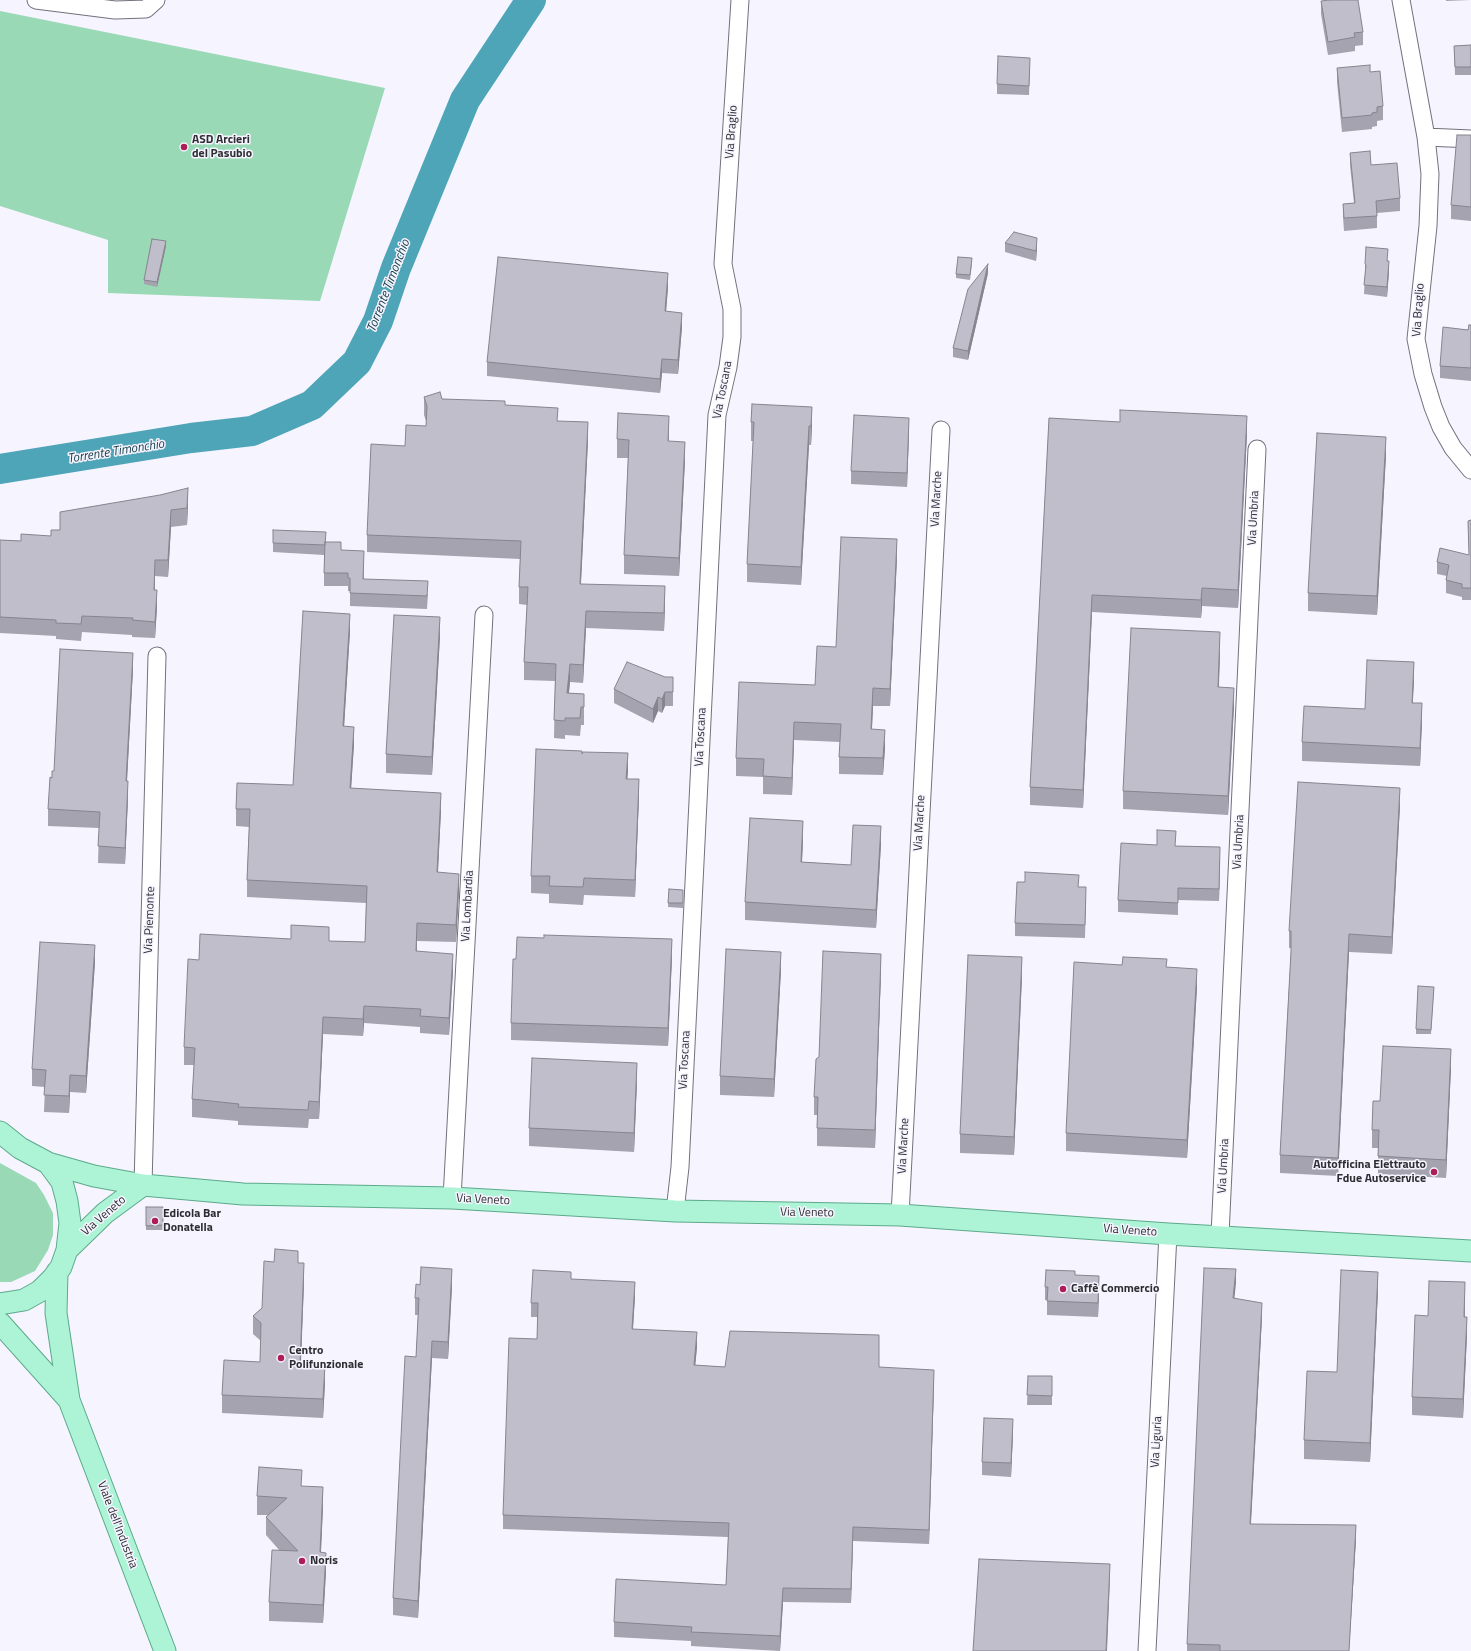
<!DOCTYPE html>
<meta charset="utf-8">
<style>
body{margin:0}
canvas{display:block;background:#f5f4ff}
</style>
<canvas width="1471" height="1651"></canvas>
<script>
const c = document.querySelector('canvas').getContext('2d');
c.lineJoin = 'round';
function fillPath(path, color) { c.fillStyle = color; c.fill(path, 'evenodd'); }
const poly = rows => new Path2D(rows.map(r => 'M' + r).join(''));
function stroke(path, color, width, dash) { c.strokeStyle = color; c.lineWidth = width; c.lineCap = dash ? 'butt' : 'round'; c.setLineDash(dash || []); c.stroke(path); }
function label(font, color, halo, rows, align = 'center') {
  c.font = font + ' "Titillium Web",sans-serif'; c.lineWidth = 3; c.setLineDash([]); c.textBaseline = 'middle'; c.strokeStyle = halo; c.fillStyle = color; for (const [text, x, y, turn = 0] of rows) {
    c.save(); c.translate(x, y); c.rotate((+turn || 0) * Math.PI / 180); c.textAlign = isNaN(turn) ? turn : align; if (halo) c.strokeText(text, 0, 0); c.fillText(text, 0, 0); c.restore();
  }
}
fillPath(poly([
 [0,11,385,88,320,301,108,293,108,240,0,206],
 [0,1163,36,1183,44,1195,53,1213,53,1235,48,1250,35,1271,11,1282,0,1282]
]), '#9ad9b6');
stroke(poly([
 [0,469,191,438,252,431,312,405,357,362,378,321,396,268,465,100,531,0]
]), '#4ea5b8', 30);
const minor = poly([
 [36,0,115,10,146,9,156,0],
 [1401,0,1426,137,1430,174,1428,226,1416,339,1423,374,1433,407,1441,427,1453,448,1471,470],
 [1426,137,1471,139],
 [143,1185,157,656],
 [452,1198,484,615],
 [675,1211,680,1167,717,415,728,367,732,337,732,309,723,264,740,0],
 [900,1215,941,430],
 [1220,1235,1257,449],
 [1147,1651,1168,1234]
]);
const major = poly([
 [0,1132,20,1148,48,1163,62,1182,67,1201,70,1223,67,1250,61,1267,53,1278,40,1291,24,1300,0,1304],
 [48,1163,94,1176,143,1185,243,1194,452,1198,675,1211,900,1215,1168,1234,1471,1251],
 [67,1250,105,1213,143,1185],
 [57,1272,56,1313,69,1400,165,1651],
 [0,1323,69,1400]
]);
stroke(minor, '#72717c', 19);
stroke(major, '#5caa8a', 23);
stroke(minor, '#fff', 17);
stroke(major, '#acf4d5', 21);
fillPath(poly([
 [1446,0,1470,0,1446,1],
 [1321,1,1363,32,1363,45,1355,46,1355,51,1328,55,1321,14],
 [1471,45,1471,75,1455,75,1454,46],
 [1030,67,1029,95,997,94,997,84],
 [1337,68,1370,72,1383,106,1383,120,1377,121,1377,126,1372,127,1372,129,1342,132,1337,82],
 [1471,135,1471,221,1451,219,1451,205],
 [1350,153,1371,165,1400,198,1400,211,1377,213,1377,228,1344,231,1343,217,1343,204,1354,203,1350,165],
 [1005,243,1037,247,1036,261,1005,252],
 [166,246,157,287,144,284,144,280],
 [1388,261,1389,271,1387,297,1364,294,1365,274,1365,264],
 [972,263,970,280,956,278,956,274],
 [988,273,968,360,953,357,953,348],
 [668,287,666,311,682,327,678,374,662,373,660,393,487,376,487,362],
 [1471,325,1471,381,1440,378,1440,366,1468,330],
 [424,397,505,405,558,421,588,440,581,584,665,604,664,631,586,628,583,683,570,682,569,693,584,694,584,725,581,725,580,736,565,735,565,739,554,738,555,681,524,680,524,662,527,605,519,604,519,587,520,559,367,552,367,535,405,446,426,426,426,421,424,415],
 [1049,418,1247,434,1238,608,1202,606,1201,618,1092,612,1083,808,1030,805,1030,787],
 [751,422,812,425,811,445,809,445,801,585,747,582,747,564,753,441,751,441],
 [909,432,907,487,851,484,851,471],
 [669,434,668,441,685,460,679,576,624,574,624,555,628,458,617,458,617,439],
 [1386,455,1377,615,1308,611,1308,593],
 [188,504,187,525,171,527,168,577,155,576,155,590,157,607,155,638,132,637,132,635,82,632,81,641,56,639,56,636,0,633,0,540,21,541,51,536],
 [1471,520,1471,600,1462,600,1462,597,1446,593,1446,580,1447,576,1437,574,1437,562,1469,555,1468,521],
 [325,542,341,550,364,564,364,579,428,594,427,609,350,606,350,591,348,591,348,586,324,586,324,555,273,552,273,543],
 [897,557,890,706,873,706,872,729,885,748,883,775,839,774,839,757,840,742,794,740,792,795,763,794,763,777,736,776,736,758,815,685,836,647],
 [350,631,344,726,354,744,351,788,441,810,438,872,459,891,456,942,417,941,417,951,453,971,449,1035,420,1033,420,1027,364,1023,363,1036,323,1034,319,1119,309,1119,308,1128,238,1125,238,1121,192,1117,192,1099,194,1065,184,1065,184,1047,199,960,329,941,365,942,366,903,247,897,247,880,249,827,236,826,236,809,293,785],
 [440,636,432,775,386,773,386,754],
 [1220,651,1219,687,1234,706,1228,815,1123,809,1123,791],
 [133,669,127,781,128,798,125,864,98,863,99,828,48,826,48,809,52,778,54,771],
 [1414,680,1412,703,1422,721,1420,766,1302,761,1302,742,1365,709],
 [614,689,673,691,673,706,665,706,662,713,658,711,653,723,614,703],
 [582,754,628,771,627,779,639,796,635,897,584,895,583,905,549,903,549,894,531,893,531,876],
 [1400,805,1392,954,1349,952,1338,1176,1280,1173,1280,1155,1291,948,1289,948,1289,931],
 [803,840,802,862,851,865,881,844,876,928,745,920,745,902],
 [1176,846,1220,859,1219,901,1178,900,1178,915,1118,912,1118,900],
 [1079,887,1086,899,1085,938,1015,936,1015,923],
 [669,889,683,890,683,908,668,907],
 [672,957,668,1046,511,1040,511,1023],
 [95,962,86,1093,70,1092,69,1113,44,1112,45,1087,32,1086,32,1069],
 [1167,967,1197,987,1187,1158,1066,1151,1066,1133],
 [781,970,774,1097,720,1095,720,1076],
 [881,971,875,1148,817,1146,817,1115,814,1115,814,1097,819,1057],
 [1022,976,1014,1155,960,1153,960,1134],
 [1434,987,1431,1034,1416,1034,1416,1029],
 [1451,1067,1446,1178,1378,1174,1378,1148,1372,1148,1372,1130,1380,1101],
 [637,1081,634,1152,529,1146,529,1128],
 [146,1207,163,1207,163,1230,146,1230],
 [298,1263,304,1282,301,1364,325,1383,323,1418,222,1413,222,1395,260,1362,261,1341,253,1334,253,1316,262,1308],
 [1075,1275,1099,1290,1098,1317,1047,1315,1047,1300,1045,1300,1045,1287],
 [571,1279,635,1296,633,1329,697,1347,695,1365,725,1367,879,1367,934,1384,929,1544,853,1541,851,1603,783,1602,780,1651,691,1646,691,1641,614,1637,614,1622,726,1585,728,1537,503,1529,503,1515,537,1339,538,1317,531,1317,531,1303],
 [1236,1283,1234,1298,1262,1317,1251,1524,1356,1539,1349,1651,1187,1651,1187,1644],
 [452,1286,448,1359,432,1358,418,1618,393,1615,393,1598,416,1357,418,1315,415,1315,415,1298],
 [1378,1290,1370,1462,1304,1459,1304,1440],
 [1465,1301,1465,1317,1467,1335,1463,1418,1412,1415,1412,1397,1428,1316],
 [1028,1376,1052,1376,1052,1405,1027,1405],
 [1013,1433,1011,1477,982,1475,982,1462],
 [302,1486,323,1506,321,1552,326,1571,323,1623,269,1621,269,1602,280,1551,266,1535,266,1517,268,1515,257,1515,257,1496]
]), '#a5a3af');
fillPath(poly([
 [1037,238,1037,247,1036,261,1036,251],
 [166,241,166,246,157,287,157,282],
 [1389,261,1389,271,1387,297,1387,287],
 [988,264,988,273,968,360,968,351],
 [668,273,668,287,665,325,665,311],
 [682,313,682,327,678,374,678,360],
 [662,359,662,373,660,393,660,379],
 [812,407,812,425,811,445,811,426],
 [669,416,669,434,668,460,668,441],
 [1247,416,1247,434,1238,608,1238,590],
 [909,418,909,432,907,487,907,473],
 [588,422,588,440,580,601,580,584],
 [809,426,809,445,801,585,801,567],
 [1386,437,1386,455,1377,615,1377,596],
 [685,442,685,460,679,576,679,558],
 [188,488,188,504,187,525,187,508],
 [171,510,171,527,168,577,168,560],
 [897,539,897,557,890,706,890,689],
 [155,560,155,576,154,606,154,590],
 [665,586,665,604,664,631,664,613],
 [1202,588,1202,606,1201,618,1201,600],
 [157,590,157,607,155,638,155,622],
 [1092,595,1092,612,1083,808,1083,790],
 [586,611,586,628,583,683,583,665],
 [350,614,350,631,343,744,343,726],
 [440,617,440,636,432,775,432,757],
 [1220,632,1220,651,1218,705,1218,687],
 [133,653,133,669,126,798,126,781],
 [1414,662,1414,680,1412,721,1412,703],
 [570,664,570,682,567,710,567,693],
 [873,688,873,706,871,747,871,729],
 [1234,688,1234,706,1228,815,1228,796],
 [665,692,665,706,662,713,662,699],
 [658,697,658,711,653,723,653,709],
 [1422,703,1422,721,1420,766,1420,748],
 [794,722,794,740,792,795,792,778],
 [354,727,354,744,350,806,350,788],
 [885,730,885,748,883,775,883,758],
 [628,753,628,771,626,796,626,779],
 [639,779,639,796,635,897,635,880],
 [128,781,128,798,125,864,125,848],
 [1400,788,1400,805,1392,954,1392,937],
 [441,793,441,810,437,890,437,872],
 [803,821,803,840,801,881,801,862],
 [881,826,881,844,876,928,876,910],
 [1220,847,1220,859,1219,901,1219,889],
 [459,874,459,891,456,942,456,925],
 [417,923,417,941,416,969,416,951],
 [1349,934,1349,952,1338,1176,1338,1158],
 [672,939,672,957,668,1046,668,1028],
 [95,945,95,962,86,1093,86,1076],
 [781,952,781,970,774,1097,774,1079],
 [453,954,453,971,449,1035,449,1018],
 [881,954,881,971,875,1148,875,1130],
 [1022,957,1022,976,1014,1155,1014,1137],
 [1197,969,1197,987,1187,1158,1187,1140],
 [364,1006,364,1023,363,1036,363,1019],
 [323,1017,323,1034,319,1119,319,1102],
 [1451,1049,1451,1067,1446,1178,1446,1160],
 [637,1063,637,1081,634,1152,634,1133],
 [70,1075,70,1092,69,1113,69,1096],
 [304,1263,304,1282,300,1382,300,1364],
 [452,1269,452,1286,448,1359,448,1342],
 [1236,1269,1236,1283,1233,1312,1233,1298],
 [1378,1272,1378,1290,1370,1462,1370,1443],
 [1099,1276,1099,1290,1098,1317,1098,1303],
 [635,1282,635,1296,632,1343,632,1329],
 [1465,1282,1465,1301,1464,1335,1464,1317],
 [1262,1303,1262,1317,1250,1538,1250,1524],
 [1467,1317,1467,1335,1463,1418,1463,1399],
 [697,1332,697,1347,694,1379,694,1365],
 [432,1341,432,1358,418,1618,418,1601],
 [325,1365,325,1383,323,1418,323,1399],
 [934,1370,934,1384,929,1544,929,1530],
 [1013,1419,1013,1433,1011,1477,1011,1463],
 [323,1487,323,1506,320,1571,320,1552],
 [1356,1525,1356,1539,1349,1651],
 [853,1527,853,1541,851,1603,851,1589],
 [326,1553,326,1571,323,1623,323,1605],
 [1110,1564,1110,1578,1107,1651,1106,1651],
 [783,1588,783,1602,780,1651,780,1636]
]), '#86858e');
const building = poly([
 [1329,0,1358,0,1363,32,1354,33,1355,37,1328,42,1321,1,1329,0],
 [1471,45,1471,67,1455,67,1454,46,1471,45],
 [998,56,1030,58,1029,86,997,84,998,56],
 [1370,65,1370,72,1380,71,1383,106,1377,107,1377,112,1372,113,1372,115,1342,118,1337,68,1370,65],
 [1457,135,1471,135,1471,207,1451,205,1457,135],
 [1370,151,1371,165,1397,163,1400,198,1376,201,1377,216,1344,218,1343,204,1355,203,1350,153,1370,151],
 [1014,232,1037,238,1036,251,1005,243,1014,232],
 [152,239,166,241,157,282,144,280,152,239],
 [1366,247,1388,249,1387,261,1389,261,1387,287,1364,285,1366,265,1365,264,1366,247],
 [498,257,668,273,665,311,682,313,678,360,662,359,660,379,487,362,498,257],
 [958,257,972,258,970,275,956,274,958,257],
 [988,264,968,351,953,348,968,289,988,264],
 [1469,325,1471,325,1471,368,1440,366,1443,327,1468,330,1469,325],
 [440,392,442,399,505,401,505,405,558,408,557,421,588,422,580,584,665,586,664,613,586,611,583,665,570,664,567,693,584,694,584,707,581,707,580,718,565,718,565,721,554,720,556,664,524,662,528,587,519,587,521,541,367,535,371,444,405,446,406,425,426,426,427,406,424,397,440,392],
 [752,404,812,407,811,426,809,426,801,567,747,564,754,422,751,422,752,404],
 [1120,410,1247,416,1238,590,1202,588,1201,600,1092,595,1083,790,1030,787,1049,418,1120,422,1120,410],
 [618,413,669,416,668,441,685,442,679,558,624,555,629,440,617,439,618,413],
 [854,415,909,418,907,473,851,471,854,415],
 [1317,433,1386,437,1377,596,1308,593,1317,433],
 [188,488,187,508,171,510,168,560,155,560,154,590,157,590,155,622,132,620,133,618,82,616,81,624,56,623,56,620,0,617,0,540,21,541,21,534,51,536,51,530,60,530,60,512,160,495,188,488],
 [1471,520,1471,588,1462,588,1462,584,1446,580,1449,565,1437,562,1440,548,1469,555,1468,521,1471,520],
 [273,530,326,532,325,545,273,543,273,530],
 [841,537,897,539,890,689,873,688,871,729,885,730,883,758,839,757,841,724,794,722,792,778,763,776,764,759,736,758,739,682,815,685,817,646,836,647,841,537],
 [325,542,341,542,341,550,364,551,363,579,428,581,427,596,350,593,350,578,348,578,348,573,324,573,325,542],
 [303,611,350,614,343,726,354,727,350,788,441,793,437,872,459,874,456,925,417,923,416,951,453,954,449,1018,420,1016,421,1009,364,1006,363,1019,323,1017,319,1102,309,1101,308,1110,238,1107,239,1104,192,1099,195,1048,184,1047,188,959,199,960,200,934,291,939,291,925,329,927,329,941,365,942,367,886,247,880,250,809,236,809,237,783,293,785,303,611],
 [394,615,440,617,432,757,386,754,394,615],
 [1131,628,1220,632,1218,687,1234,688,1228,796,1123,791,1131,628],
 [60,649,133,653,126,781,128,781,125,848,98,846,100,812,48,809,50,777,52,778,52,771,54,771,60,649],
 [1367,660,1414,662,1412,703,1422,703,1420,748,1302,742,1304,706,1365,709,1367,660],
 [627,662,665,677,673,677,673,692,665,692,662,699,658,697,653,709,614,689,627,662],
 [536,749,582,751,582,754,583,752,628,753,626,779,639,779,635,880,584,878,583,887,549,886,550,876,531,876,536,749],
 [1298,782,1400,788,1392,937,1349,934,1338,1158,1280,1155,1291,952,1291,931,1289,931,1298,782],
 [750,818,803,821,801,862,851,865,853,825,881,826,876,910,745,902,750,818],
 [1157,830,1176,831,1175,846,1220,847,1219,889,1178,888,1178,903,1118,900,1121,843,1157,845,1157,830],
 [1025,872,1079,875,1078,887,1086,887,1085,925,1015,923,1017,882,1025,882,1025,872],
 [669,889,683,890,683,903,668,903,669,889],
 [544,935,672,939,668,1028,511,1023,513,959,516,959,517,937,544,938,544,935],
 [40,942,95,945,86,1076,70,1075,69,1096,44,1095,46,1070,32,1069,40,942],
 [726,949,781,952,774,1079,720,1076,726,949],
 [823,951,881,954,875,1130,817,1128,818,1097,814,1097,816,1059,819,1057,823,951],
 [968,955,1022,957,1014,1137,960,1134,968,955],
 [1123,957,1167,959,1166,967,1197,969,1187,1140,1066,1133,1074,962,1122,965,1123,957],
 [1418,986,1434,987,1431,1030,1416,1029,1418,986],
 [1383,1046,1451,1049,1446,1160,1378,1156,1379,1130,1372,1130,1373,1101,1380,1101,1383,1046],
 [532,1058,637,1063,634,1133,529,1128,532,1058],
 [146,1207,163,1207,163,1225,146,1226,146,1207],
 [275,1249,298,1251,298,1263,304,1263,300,1364,325,1365,323,1399,222,1395,224,1360,260,1362,261,1323,253,1316,262,1308,264,1261,274,1262,275,1249],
 [421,1267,452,1269,448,1342,432,1341,418,1601,393,1598,405,1356,416,1357,419,1298,415,1298,416,1284,420,1285,421,1267],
 [1204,1268,1236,1269,1233,1298,1262,1303,1250,1524,1356,1525,1349,1651,1220,1651,1220,1645,1187,1644,1204,1268],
 [533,1270,571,1272,571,1279,635,1282,632,1329,697,1332,694,1365,725,1367,730,1331,879,1335,879,1367,934,1370,929,1530,853,1527,851,1589,783,1588,780,1636,691,1632,692,1627,614,1622,616,1579,726,1585,729,1523,503,1515,509,1338,537,1339,538,1303,531,1303,533,1270],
 [1046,1270,1075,1271,1075,1275,1099,1276,1098,1303,1047,1301,1048,1287,1045,1287,1046,1270],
 [1341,1270,1378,1272,1370,1443,1304,1440,1307,1371,1337,1372,1341,1270],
 [1429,1281,1465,1282,1464,1317,1467,1317,1463,1399,1412,1397,1415,1315,1428,1316,1429,1281],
 [1028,1376,1052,1376,1052,1396,1027,1395,1028,1376],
 [984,1418,1013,1419,1011,1463,982,1462,984,1418],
 [259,1467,302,1470,301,1486,323,1487,320,1552,326,1553,323,1605,269,1602,272,1550,298,1551,266,1517,287,1498,257,1496,259,1467],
 [979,1559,1110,1564,1106,1651,973,1651,979,1559]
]);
fillPath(building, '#c0becb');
stroke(building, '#86858e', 1);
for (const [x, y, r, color] of [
 [184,147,4,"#ad1d56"],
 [1434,1172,4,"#ad1d56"],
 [155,1221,4,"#ad1d56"],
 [1063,1289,4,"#ad1d56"],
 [281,1358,4,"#ad1d56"],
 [302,1561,4,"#ad1d56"]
]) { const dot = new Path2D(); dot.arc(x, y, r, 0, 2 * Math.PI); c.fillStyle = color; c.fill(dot); stroke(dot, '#f5f4ff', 1.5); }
label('12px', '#2d2d32', '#f5f4ff', [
 ["Via Braglio",732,132,-86],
 ["Via Braglio",1419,310,-86],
 ["Via Toscana",723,390,-79],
 ["Via Marche",937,499,-87],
 ["Via Umbria",1254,518,-87],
 ["Via Toscana",701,737,-87],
 ["Via Marche",920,823,-87],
 ["Via Umbria",1239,842,-87],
 ["Via Lombardia",468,906,-87],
 ["Via Piemonte",150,920,-88],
 ["Via Toscana",685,1060,-87],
 ["Via Marche",904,1146,-87],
 ["Via Umbria",1224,1166,-87],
 ["Via Veneto",483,1200,3],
 ["Via Veneto",807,1213,1],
 ["Via Veneto",104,1216,-41],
 ["Via Veneto",1130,1231,4],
 ["Via Liguria",1157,1442,-87],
 ["Viale dell'Industria",117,1525,69]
]);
label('bold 12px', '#2d2d32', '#f5f4ff', [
 ["ASD Arcieri",192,140],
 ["del Pasubio",192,154],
 ["Autofficina Elettrauto",1426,1165,"right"],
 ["Fdue Autoservice",1426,1179,"right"],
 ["Edicola Bar",163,1214],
 ["Donatella",163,1228],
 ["Caffè Commercio",1071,1289],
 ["Centro",289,1351],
 ["Polifunzionale",289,1365],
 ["Noris",310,1561]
], 'left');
label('italic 13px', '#153e47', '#f5f4ff', [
 ["Torrente Timonchio",389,286,-69],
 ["Torrente Timonchio",116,452,-9]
]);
</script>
